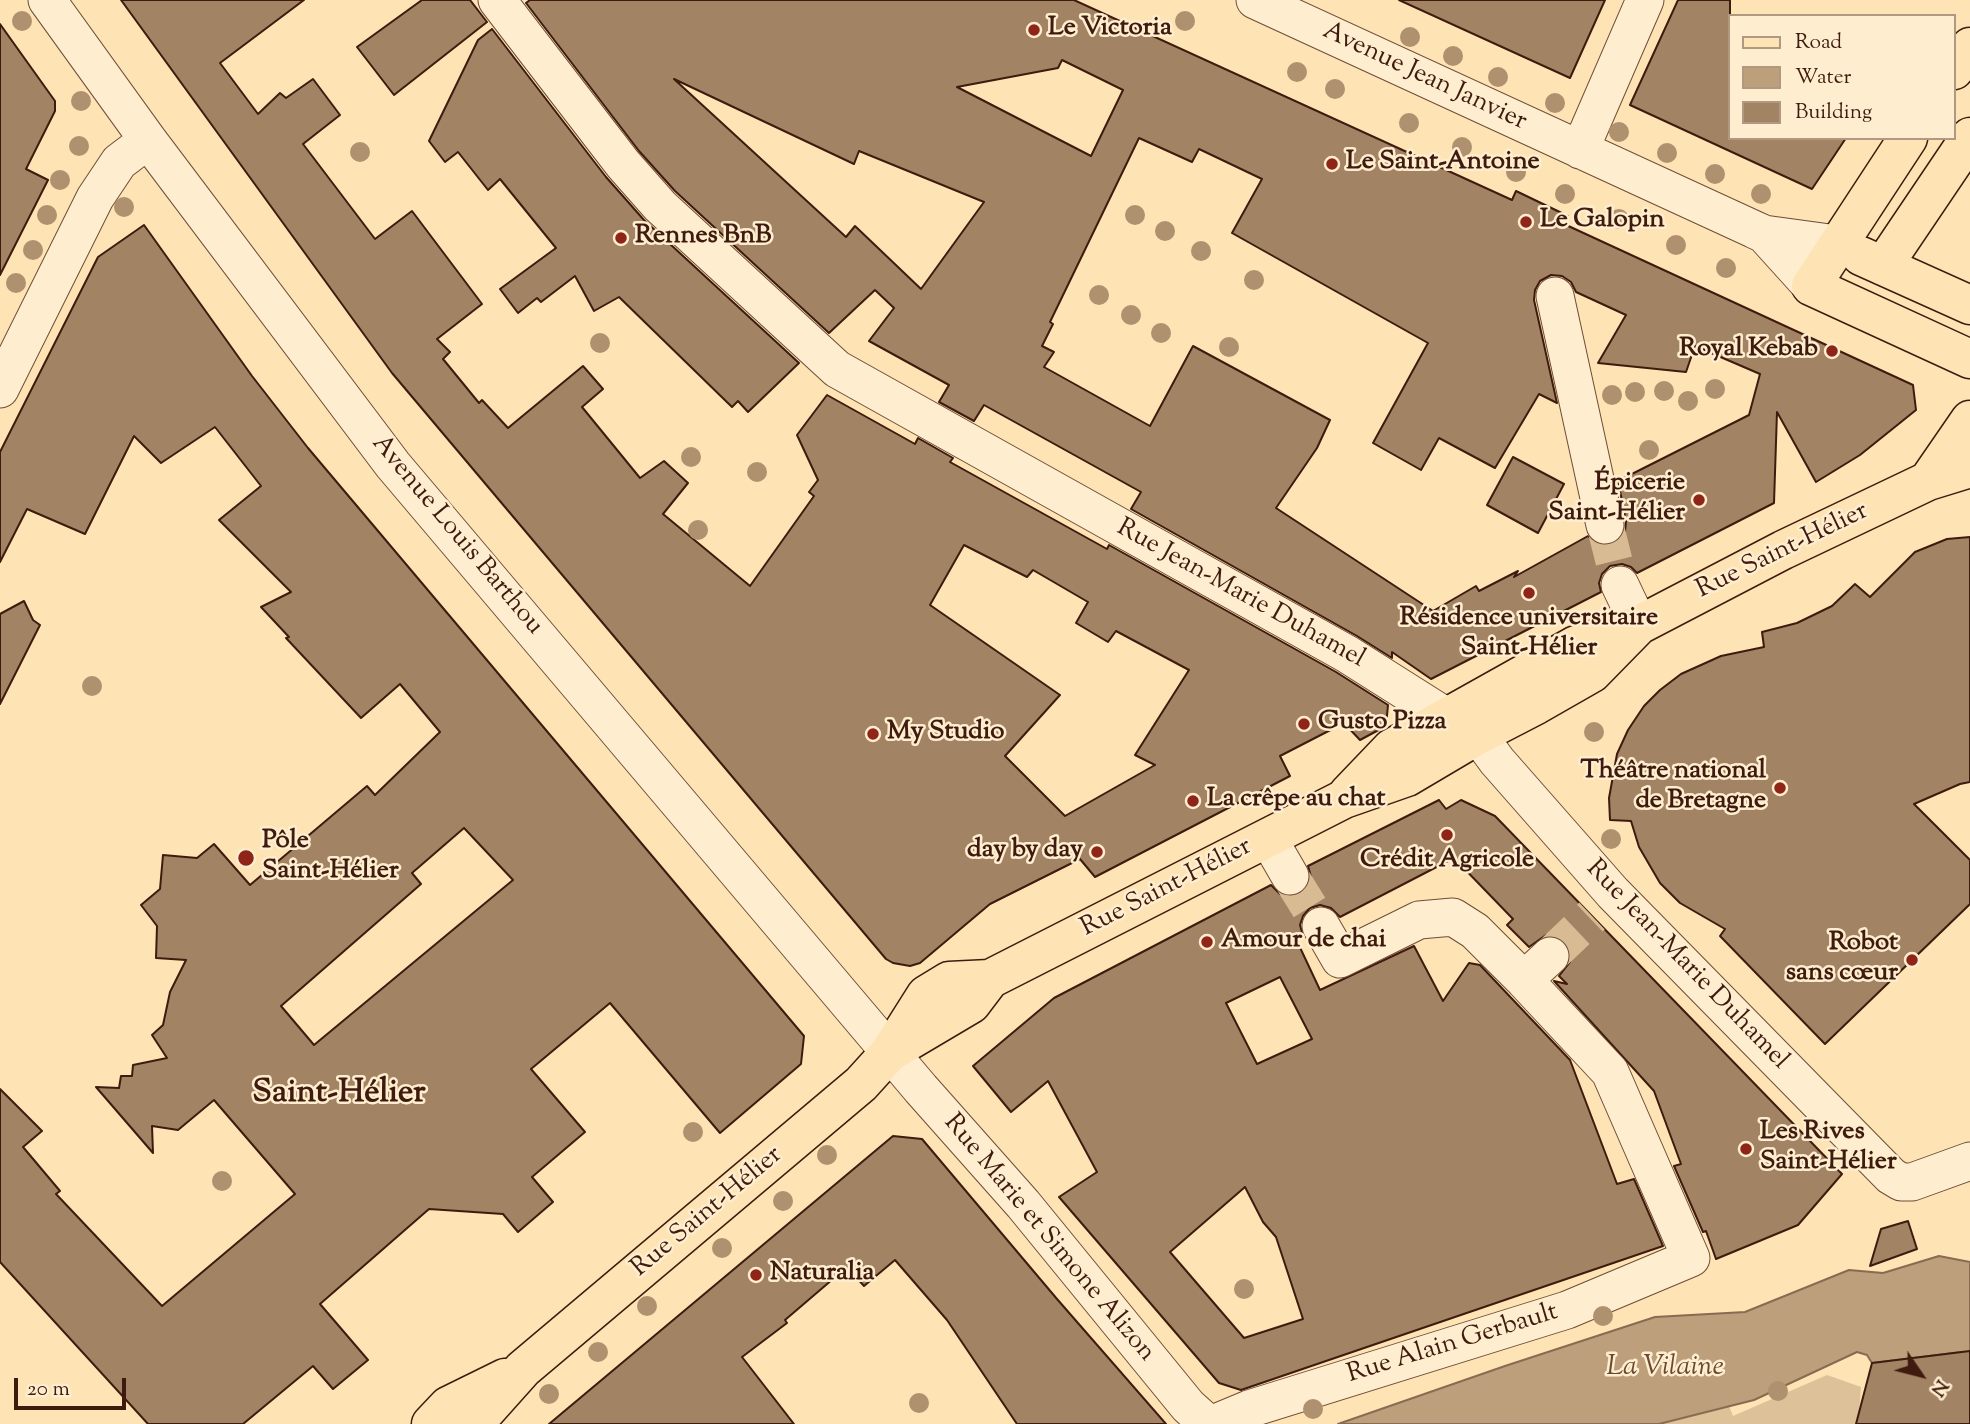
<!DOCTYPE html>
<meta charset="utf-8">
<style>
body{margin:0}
#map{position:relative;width:1970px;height:1424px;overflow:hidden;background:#fee3b4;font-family:"Sorts Mill Goudy",serif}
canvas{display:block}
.legend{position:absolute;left:1728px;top:14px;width:228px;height:126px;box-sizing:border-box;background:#feedce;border:2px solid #b19981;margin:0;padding:9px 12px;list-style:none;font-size:21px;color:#3e1b0e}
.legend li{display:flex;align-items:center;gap:14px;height:35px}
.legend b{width:35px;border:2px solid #b19981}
.north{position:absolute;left:1886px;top:1340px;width:70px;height:70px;-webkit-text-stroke:5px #feedce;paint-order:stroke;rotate:125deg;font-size:19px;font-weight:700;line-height:28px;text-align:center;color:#3e1b0e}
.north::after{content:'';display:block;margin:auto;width:24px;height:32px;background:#3e1b0e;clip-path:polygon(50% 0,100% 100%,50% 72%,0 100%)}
.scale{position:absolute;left:14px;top:1378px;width:112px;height:32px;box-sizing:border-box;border:4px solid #3e1b0e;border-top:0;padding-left:9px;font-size:21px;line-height:24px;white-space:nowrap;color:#3e1b0e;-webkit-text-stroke:5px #feedce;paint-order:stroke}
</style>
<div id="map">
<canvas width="1970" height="1424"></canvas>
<ul class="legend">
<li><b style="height:9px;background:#fee3b4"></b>Road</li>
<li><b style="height:19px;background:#bd9f7c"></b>Water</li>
<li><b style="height:19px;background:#a28364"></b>Building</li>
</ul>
<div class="north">N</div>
<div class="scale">20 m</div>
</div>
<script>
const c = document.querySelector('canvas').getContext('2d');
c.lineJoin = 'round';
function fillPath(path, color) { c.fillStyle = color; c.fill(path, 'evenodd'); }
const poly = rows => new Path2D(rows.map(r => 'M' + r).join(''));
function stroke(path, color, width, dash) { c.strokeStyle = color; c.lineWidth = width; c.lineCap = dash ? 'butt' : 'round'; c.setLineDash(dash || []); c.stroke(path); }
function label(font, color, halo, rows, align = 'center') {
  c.font = font + ' "Sorts Mill Goudy",serif'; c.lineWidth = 5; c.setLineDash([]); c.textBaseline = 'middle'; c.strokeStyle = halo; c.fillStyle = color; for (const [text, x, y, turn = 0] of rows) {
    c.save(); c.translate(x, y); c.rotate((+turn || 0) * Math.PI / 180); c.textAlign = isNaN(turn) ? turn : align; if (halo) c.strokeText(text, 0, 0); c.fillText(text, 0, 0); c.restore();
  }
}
fillPath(poly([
 [1827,1375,1861,1387,1859,1413,1865,1424,1659,1424,1729,1406,1733,1416]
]), '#ddc198');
const water = poly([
 [1939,1256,1970,1262,1970,1357,1962,1352,1872,1363,1867,1355,1857,1352,1754,1400,1659,1424,1338,1424,1505,1366,1655,1317,1745,1312,1849,1270,1883,1273,1939,1256]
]);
fillPath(water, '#bd9f7c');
stroke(water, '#8a6a50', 2);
const building = poly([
 [121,0,304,0,220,63,258,114,280,93,286,98,313,79,340,115,303,144,375,239,412,211,482,304,437,339,450,352,443,359,479,403,482,400,508,428,583,366,603,389,582,407,640,478,664,461,688,483,663,514,750,586,814,496,809,492,818,480,797,435,827,395,915,444,918,438,953,458,950,462,1107,549,1109,545,1336,672,1388,705,1386,726,1360,740,1344,723,1280,756,1290,776,1095,877,1080,859,990,904,920,963,910,966,893,963,886,959,392,373,121,0],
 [964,545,1027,577,1033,570,1088,602,1076,623,1108,642,1116,631,1189,670,1135,755,1155,765,1065,816,1005,756,1060,695,930,605,964,545],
 [422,0,470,0,487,22,394,95,357,47,422,0],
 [530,0,1074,0,1512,200,1516,191,1568,216,1564,224,1913,385,1916,410,1860,455,1816,482,1777,412,1774,503,1637,573,1631,567,1622,564,1610,566,1602,574,1599,583,1601,592,1431,679,1392,652,1392,658,1357,636,1131,509,1141,492,984,405,974,421,939,402,949,385,869,341,894,308,875,290,829,333,675,191,639,151,526,3,530,0],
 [1062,60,1123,90,1091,156,957,87,1058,68,1062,60],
 [674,79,854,164,859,151,984,202,921,289,855,226,846,237,674,79],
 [1139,138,1192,162,1199,149,1262,179,1232,233,1428,343,1373,443,1421,470,1439,438,1495,468,1539,394,1557,403,1534,300,1535,290,1540,281,1551,275,1562,276,1571,282,1576,292,1626,315,1598,363,1686,372,1695,346,1760,374,1749,415,1618,481,1626,521,1625,532,1619,541,1609,546,1599,545,1588,536,1514,577,1518,571,1479,591,1476,586,1433,611,1276,508,1317,448,1330,420,1193,346,1150,426,1044,367,1054,352,1042,346,1053,324,1050,322,1139,138],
 [1399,0,1605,0,1570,78,1399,0],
 [1678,0,1730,0,1730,138,1846,138,1812,189,1630,105,1678,0],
 [0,24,55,101,55,111,26,169,48,180,0,275,0,24],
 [492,29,606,177,644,220,799,363,748,412,738,401,732,407,619,297,594,311,575,276,541,302,537,298,518,313,500,289,556,248,500,179,488,190,458,152,445,162,429,141,478,40,492,29],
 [144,225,252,376,308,448,804,1036,801,1064,720,1133,610,1003,531,1069,585,1132,532,1177,553,1202,518,1232,503,1214,429,1209,320,1304,368,1360,333,1389,313,1366,243,1424,148,1424,0,1262,0,1089,42,1131,23,1147,60,1191,56,1194,162,1306,295,1194,214,1100,178,1130,152,1126,153,1153,96,1087,119,1088,121,1076,132,1076,133,1065,167,1058,152,1035,163,1025,170,992,186,960,156,958,157,926,141,905,160,889,163,855,197,858,214,844,250,885,367,786,375,795,440,732,400,684,361,718,286,638,289,637,261,607,291,592,219,520,261,486,215,427,161,463,134,436,85,534,27,509,0,562,0,452,98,257,144,225],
 [464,828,513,880,314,1045,281,1006,421,884,412,873,464,828],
 [1513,457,1564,484,1538,533,1487,505,1513,457],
 [1970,537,1970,782,1960,784,1914,804,1970,860,1970,904,1825,1044,1720,936,1725,929,1680,903,1660,883,1639,847,1631,821,1610,820,1609,798,1617,754,1628,730,1644,706,1660,690,1681,674,1721,656,1764,647,1762,632,1797,623,1832,606,1855,584,1870,597,1915,552,1947,539,1970,537],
 [24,601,33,620,40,625,0,704,0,614,24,601],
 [1439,800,1446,809,1461,800,1495,816,1842,1174,1798,1225,1716,1259,1706,1231,1703,1232,1674,1166,1681,1164,1654,1091,1554,981,1567,984,1559,976,1570,962,1571,952,1566,942,1557,936,1546,935,1529,947,1507,925,1513,919,1454,858,1340,917,1331,908,1320,905,1310,908,1303,916,1300,925,1303,936,1296,939,1320,990,1414,946,1443,1001,1469,963,1480,965,1570,1060,1617,1184,1634,1179,1663,1246,1241,1390,1219,1383,1059,1197,1097,1172,1048,1081,1011,1112,973,1066,1054,998,1271,885,1280,894,1291,897,1300,894,1308,886,1311,877,1308,866,1439,800],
 [1280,977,1312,1039,1257,1064,1226,1003,1280,977],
 [1245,1187,1263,1222,1276,1237,1303,1319,1244,1338,1170,1252,1245,1187],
 [893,1136,922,1139,1057,1299,1166,1424,1017,1424,947,1320,895,1260,864,1286,847,1267,785,1320,787,1323,742,1357,794,1424,549,1424,893,1136],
 [1908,1221,1917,1249,1870,1266,1881,1229,1908,1221],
 [1970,1351,1970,1424,1856,1424,1872,1363,1970,1351]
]);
fillPath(building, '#a28364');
stroke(building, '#3e1b0e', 2);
stroke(poly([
 [1605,525,1620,585],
 [1290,876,1321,926],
 [1550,956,1592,916]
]), '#d8bb93', 37, [37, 18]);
const minor = poly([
 [47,0,148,140,393,465,921,1089,1023,1204,1188,1406,1208,1424],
 [497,0,623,164,660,206,837,369,1347,654,1445,716,1478,735,1497,761,1613,893,1891,1176,1901,1182,1912,1182,1970,1161],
 [1255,0,1764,234,1837,244],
 [1580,150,1645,0],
 [1755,230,1764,234,1811,286],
 [1555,296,1605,525],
 [0,389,95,198,119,162,148,140],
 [1620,585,1639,625],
 [1268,838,1290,876],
 [1524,980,1550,956],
 [1213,1424,1249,1409,1567,1310,1691,1258,1610,1072,1524,980,1475,931,1453,917,1419,920,1340,959,1321,926]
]);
const major = poly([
 [1954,70,1970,47],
 [1908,138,1811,286,1970,359],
 [1861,256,1970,305],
 [1883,266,1970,137],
 [1928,481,1970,420],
 [1348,794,1392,748,1576,645,1639,625,1783,550,1928,481,1970,468],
 [895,1049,971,1004,990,979],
 [431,1424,448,1406,505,1378],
 [474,1424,523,1369,861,1084,890,1052,926,995,949,981,990,979,1344,799,1407,777,1478,735,1536,705,1592,673,1639,625]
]);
stroke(minor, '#6e4d38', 39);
stroke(major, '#3e1b0e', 41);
stroke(minor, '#feedce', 37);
stroke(major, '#fee3b4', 38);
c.fillStyle = '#af906f';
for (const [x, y] of [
 [22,21],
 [1185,21],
 [1410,37],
 [1453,56],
 [1297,72],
 [1498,77],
 [1335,89],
 [81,101],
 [1555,103],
 [1409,123],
 [1619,132],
 [79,146],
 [1462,147],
 [360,152],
 [1667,153],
 [1516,172],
 [1715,174],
 [60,180],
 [1565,194],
 [1761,194],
 [124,207],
 [47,215],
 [1135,215],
 [1619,219],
 [1165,231],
 [1676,245],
 [33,250],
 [1201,251],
 [1726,268],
 [1254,280],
 [16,283],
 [1099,295],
 [1131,315],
 [1161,333],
 [600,343],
 [1229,347],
 [1715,389],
 [1664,391],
 [1635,392],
 [1612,395],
 [1688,401],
 [1649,450],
 [691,457],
 [757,472],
 [698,530],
 [92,686],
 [1594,732],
 [1611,839],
 [693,1132],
 [827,1155],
 [222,1181],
 [783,1201],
 [722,1248],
 [1244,1289],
 [647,1306],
 [1603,1316],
 [598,1352],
 [1778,1391],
 [549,1394],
 [919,1403],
 [1313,1409]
]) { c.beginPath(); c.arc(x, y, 10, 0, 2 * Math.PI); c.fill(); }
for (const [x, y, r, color] of [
 [1034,30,7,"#8f2418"],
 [1332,164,7,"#8f2418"],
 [1526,222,7,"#8f2418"],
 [621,238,7,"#8f2418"],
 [1832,351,7,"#8f2418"],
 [1699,500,7,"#8f2418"],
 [1529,593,7,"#8f2418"],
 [1304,724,7,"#8f2418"],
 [873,734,7,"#8f2418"],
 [1780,788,7,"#8f2418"],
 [1193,801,7,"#8f2418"],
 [1447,835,7,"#8f2418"],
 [1097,852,7,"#8f2418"],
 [246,858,9,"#8f2418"],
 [1207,942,7,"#8f2418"],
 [1912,960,7,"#8f2418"],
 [1746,1149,7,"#8f2418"],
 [756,1275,7,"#8f2418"]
]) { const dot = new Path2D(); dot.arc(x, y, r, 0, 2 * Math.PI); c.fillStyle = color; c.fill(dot); stroke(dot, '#feedce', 2.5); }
label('bold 26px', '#3e1b0e', '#feedce', [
 ["Le Victoria",1048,30],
 ["Le Saint-Antoine",1346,164],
 ["Le Galopin",1540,222],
 ["Rennes BnB",635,238],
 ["Royal Kebab",1818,351,"right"],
 ["Épicerie",1685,485,"right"],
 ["Saint-Hélier",1685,515,"right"],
 ["Résidence universitaire",1529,620,"center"],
 ["Saint-Hélier",1529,650,"center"],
 ["Gusto Pizza",1318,724],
 ["My Studio",887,734],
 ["Théâtre national",1766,773,"right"],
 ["de Bretagne",1766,803,"right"],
 ["La crêpe au chat",1207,801],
 ["Pôle",262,843],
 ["Saint-Hélier",262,873],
 ["day by day",1083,852,"right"],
 ["Crédit Agricole",1447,862,"center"],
 ["Amour de chai",1221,942],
 ["Robot",1898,945,"right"],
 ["sans cœur",1898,975,"right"],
 ["Les Rives",1760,1134],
 ["Saint-Hélier",1760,1164],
 ["Naturalia",770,1275]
], 'left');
label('26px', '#3e1b0e', '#feedce', [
 ["Avenue Jean Janvier",1424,78,25],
 ["Avenue Louis Barthou",456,536,50],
 ["Rue Saint-Hélier",1783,552,-26],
 ["Rue Jean-Marie Duhamel",1240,595,29],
 ["Rue Saint-Hélier",1167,889,-27],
 ["Rue Jean-Marie Duhamel",1686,966,46],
 ["Rue Saint-Hélier",708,1213,-40],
 ["Rue Marie et Simone Alizon",1048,1239,50],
 ["Rue Alain Gerbault",1453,1345,-17]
]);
label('italic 28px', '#6a4934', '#feedce', [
 ["La Vilaine",1665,1369]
]);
label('bold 33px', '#3e1b0e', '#feedce', [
 ["Saint-Hélier",339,1095]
]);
</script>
